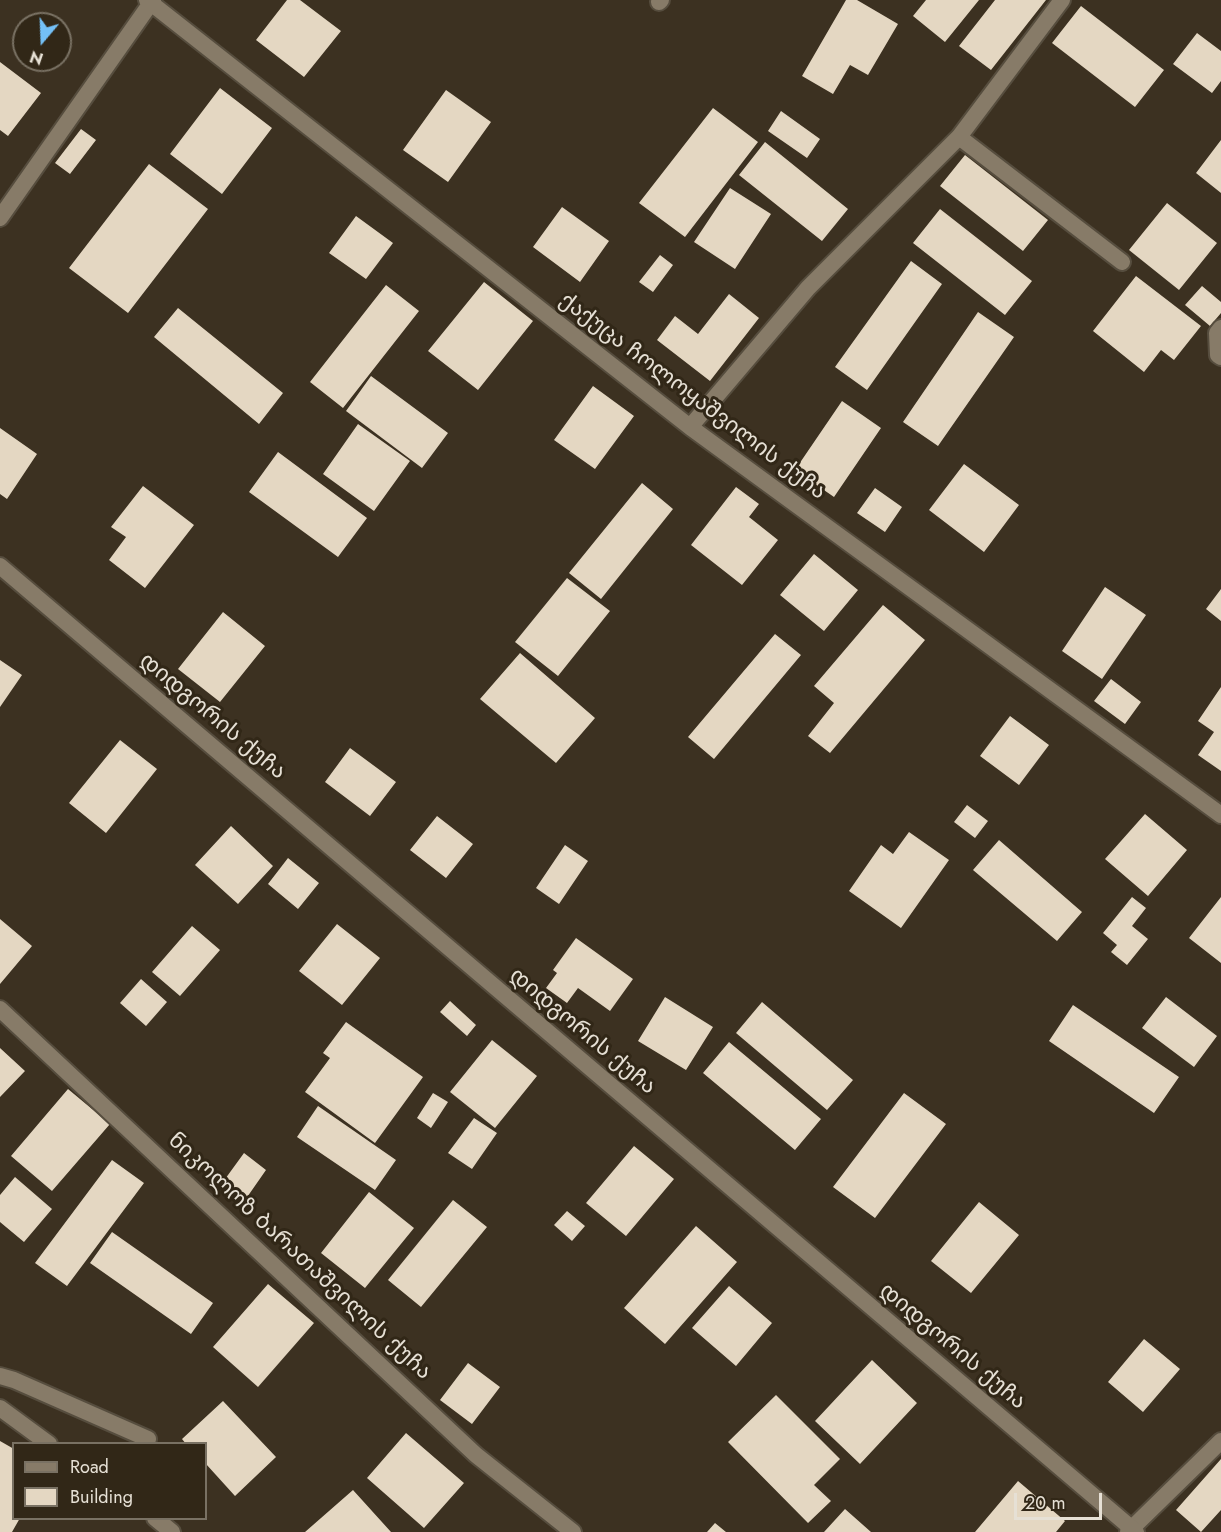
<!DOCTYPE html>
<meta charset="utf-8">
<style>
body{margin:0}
#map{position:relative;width:1221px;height:1532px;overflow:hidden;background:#3c3121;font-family:Jost,sans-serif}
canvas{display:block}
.legend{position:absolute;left:12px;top:1442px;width:195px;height:78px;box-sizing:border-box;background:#312717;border:2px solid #797163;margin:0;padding:8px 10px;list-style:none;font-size:18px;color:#e6e0d5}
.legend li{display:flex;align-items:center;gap:12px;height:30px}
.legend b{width:30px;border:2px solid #797163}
.north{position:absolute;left:12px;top:12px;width:60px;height:60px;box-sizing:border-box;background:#312717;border:2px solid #797163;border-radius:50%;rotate:199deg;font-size:16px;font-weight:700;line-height:24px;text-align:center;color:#e6e0d5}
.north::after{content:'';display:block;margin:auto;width:21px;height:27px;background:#74c0f6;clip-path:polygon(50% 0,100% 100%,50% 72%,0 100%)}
.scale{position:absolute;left:1014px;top:1493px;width:88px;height:27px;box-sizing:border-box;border:3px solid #e6e0d5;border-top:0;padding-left:8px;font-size:18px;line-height:21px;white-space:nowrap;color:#e6e0d5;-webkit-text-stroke:4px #312717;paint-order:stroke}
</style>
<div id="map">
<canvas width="1221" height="1532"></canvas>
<ul class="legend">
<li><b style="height:8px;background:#877b68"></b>Road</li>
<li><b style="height:16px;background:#e4d7c2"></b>Building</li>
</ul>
<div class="north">N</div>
<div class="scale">20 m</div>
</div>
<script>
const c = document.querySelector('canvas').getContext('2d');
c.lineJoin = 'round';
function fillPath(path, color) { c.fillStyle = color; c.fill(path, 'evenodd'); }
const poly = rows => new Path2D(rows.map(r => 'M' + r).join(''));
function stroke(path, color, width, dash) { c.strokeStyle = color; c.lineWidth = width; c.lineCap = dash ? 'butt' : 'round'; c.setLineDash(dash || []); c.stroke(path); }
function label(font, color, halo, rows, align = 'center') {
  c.font = font + ' Jost,"Noto Sans Georgian",sans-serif'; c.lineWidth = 6; c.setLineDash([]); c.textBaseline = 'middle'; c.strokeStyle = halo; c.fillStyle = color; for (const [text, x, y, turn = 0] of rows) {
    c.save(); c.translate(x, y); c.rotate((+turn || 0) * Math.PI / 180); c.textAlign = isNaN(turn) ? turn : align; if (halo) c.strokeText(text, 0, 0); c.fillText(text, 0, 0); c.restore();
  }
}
fillPath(poly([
 [287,0,300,0,341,31,304,77,256,40],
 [846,0,857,0,898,24,868,75,850,65,833,94,802,76],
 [926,0,979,0,945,42,913,16],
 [995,0,1046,0,991,70,959,46],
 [1081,6,1164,70,1135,107,1052,43],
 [1197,33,1221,51,1221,81,1212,93,1173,64],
 [0,62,41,93,8,136,0,130],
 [220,88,272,128,222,194,170,154],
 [446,90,491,122,448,182,403,150],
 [713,108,758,142,685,237,639,203],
 [781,111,820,139,807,158,768,131],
 [81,129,96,140,70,174,55,163],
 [1221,140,1221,193,1196,173],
 [765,142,848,209,822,241,739,175],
 [965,155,1048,220,1023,251,940,186],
 [149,164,208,209,128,313,69,268],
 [730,188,771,214,735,269,694,242],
 [1167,203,1217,243,1179,290,1129,250],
 [562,207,609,241,580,282,533,247],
 [940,209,1032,281,1005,315,913,243],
 [356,216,393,243,366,279,329,253],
 [660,255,673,265,653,292,639,282],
 [911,261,942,284,867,390,835,367],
 [1136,276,1201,326,1174,360,1161,350,1144,372,1093,331],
 [484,282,533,321,478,390,428,351],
 [386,285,419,311,343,408,310,382],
 [1202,286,1221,302,1221,313,1210,326,1185,305],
 [729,294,759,318,710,381,657,340,675,316,698,334],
 [178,308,283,393,259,424,154,337],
 [978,312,1014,337,938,446,903,422],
 [371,376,448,433,422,468,346,411],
 [593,386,634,416,595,469,554,440],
 [842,401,881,428,834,497,795,470],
 [358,424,410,461,374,511,323,474],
 [0,428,37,454,7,499,0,494],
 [278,452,367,518,338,557,249,492],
 [964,464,1019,505,984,552,929,510],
 [642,483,673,509,601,599,569,573],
 [143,486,194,525,145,588,109,560,126,537,111,527],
 [736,487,759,504,749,517,778,540,742,585,691,545],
 [875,488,902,507,885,532,857,513],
 [814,554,858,590,824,631,780,595],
 [567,578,610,611,558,676,515,642],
 [1105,587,1146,615,1102,679,1062,651],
 [1221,589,1221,621,1206,609],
 [883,605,925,640,830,753,808,736,834,703,814,686],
 [223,612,265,646,220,702,178,669],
 [775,634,801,655,714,759,688,737],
 [520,653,595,718,556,763,480,699],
 [0,660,22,675,0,707],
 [1111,679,1141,702,1125,724,1094,701],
 [1221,687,1221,771,1198,755,1214,732,1198,721],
 [1010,716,1049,745,1019,785,980,756],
 [120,740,157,769,106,833,69,803],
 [350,748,396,782,370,816,325,782],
 [967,805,988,821,975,838,954,822],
 [1145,814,1187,850,1148,896,1105,859],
 [437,816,473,844,446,878,410,850],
 [231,826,273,866,238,904,195,865],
 [909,832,949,860,901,928,849,891,881,845,893,854],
 [999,840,1082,912,1057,941,973,870],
 [565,845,588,861,559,904,536,888],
 [288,858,319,883,298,909,268,884],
 [1132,897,1146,908,1132,926,1148,939,1127,965,1111,952,1117,945,1103,933],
 [1221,897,1221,963,1189,938],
 [0,919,32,946,0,984],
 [337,924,380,958,342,1005,299,971],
 [192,926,220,950,180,996,152,972],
 [576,938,633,979,610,1011,578,988,567,1003,546,988,557,973,553,970],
 [141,979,167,1002,146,1026,120,1003],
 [665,997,713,1027,686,1070,638,1041],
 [1166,997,1217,1036,1194,1067,1142,1028],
 [450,1001,476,1025,467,1036,440,1012],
 [762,1002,853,1080,827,1110,736,1033],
 [1073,1005,1179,1077,1154,1113,1049,1041],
 [346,1022,423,1077,375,1143,305,1092,330,1058,323,1053],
 [492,1040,537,1076,495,1128,450,1092],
 [729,1042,821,1119,795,1150,703,1073],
 [0,1048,25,1071,0,1097],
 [68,1089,110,1124,52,1191,11,1156],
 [433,1093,448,1102,431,1128,417,1118],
 [904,1093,946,1124,875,1218,833,1187],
 [318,1106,396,1160,375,1190,297,1137],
 [474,1118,497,1133,472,1169,448,1153],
 [634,1146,674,1179,626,1236,586,1203],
 [244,1153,266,1170,243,1203,220,1186],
 [112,1160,144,1183,67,1286,35,1263],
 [15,1177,52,1209,24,1242,0,1222,0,1195],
 [369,1192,414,1228,365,1288,321,1253],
 [453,1200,487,1227,421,1307,388,1280],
 [979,1202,1019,1235,971,1293,931,1261],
 [567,1211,585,1226,572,1241,554,1225],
 [696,1226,737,1262,665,1344,624,1308],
 [112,1232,213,1303,191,1334,90,1263],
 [268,1284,314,1323,258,1387,213,1347],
 [729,1286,772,1323,736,1366,692,1328],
 [1144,1339,1180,1369,1143,1412,1108,1382],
 [872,1360,917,1403,860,1464,815,1421],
 [468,1363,500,1387,472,1424,440,1400],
 [776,1395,840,1459,814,1485,831,1501,808,1523,728,1442],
 [223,1401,276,1457,235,1496,206,1464,206,1444,186,1444,182,1439],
 [406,1433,464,1483,424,1528,367,1478],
 [0,1441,14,1449,14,1518,20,1518,12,1532,0,1532],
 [1221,1459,1221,1510,1201,1532,1176,1510],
 [1018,1481,1065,1521,1056,1532,975,1532],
 [353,1490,391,1532,305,1532],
 [845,1509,871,1532,824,1532],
 [715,1523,726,1532,707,1532]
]), '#e4d7c2');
const service = poly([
 [0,1376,14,1380,148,1439]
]);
const minor = poly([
 [147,0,690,427,1221,815],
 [659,2,661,0],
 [959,137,1122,262],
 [0,218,153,0],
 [1221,328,1217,333,1218,355,1221,357],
 [690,427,808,288,959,137,1062,0],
 [0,1009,476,1455,573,1532],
 [0,1408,49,1444],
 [155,1518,172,1532],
 [1128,1532,1221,1441]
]);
const tertiary = poly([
 [0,566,1136,1532]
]);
stroke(service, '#564d3e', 20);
stroke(minor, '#564d3e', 20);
stroke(tertiary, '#564d3e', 20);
stroke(service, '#877b68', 16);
stroke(minor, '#877b68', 16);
stroke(tertiary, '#877b68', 16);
label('22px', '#e6e0d5', '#312717', [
 ["ქაქუცა ჩოლოყაშვილის ქუჩა",692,397,37],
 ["დიდგორის ქუჩა",212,717,40],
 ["დიდგორის ქუჩა",582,1032,40],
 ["ნიკოლოზ ბარათაშვილის ქუჩა",299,1257,43],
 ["დიდგორის ქუჩა",952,1347,40]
]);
</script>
